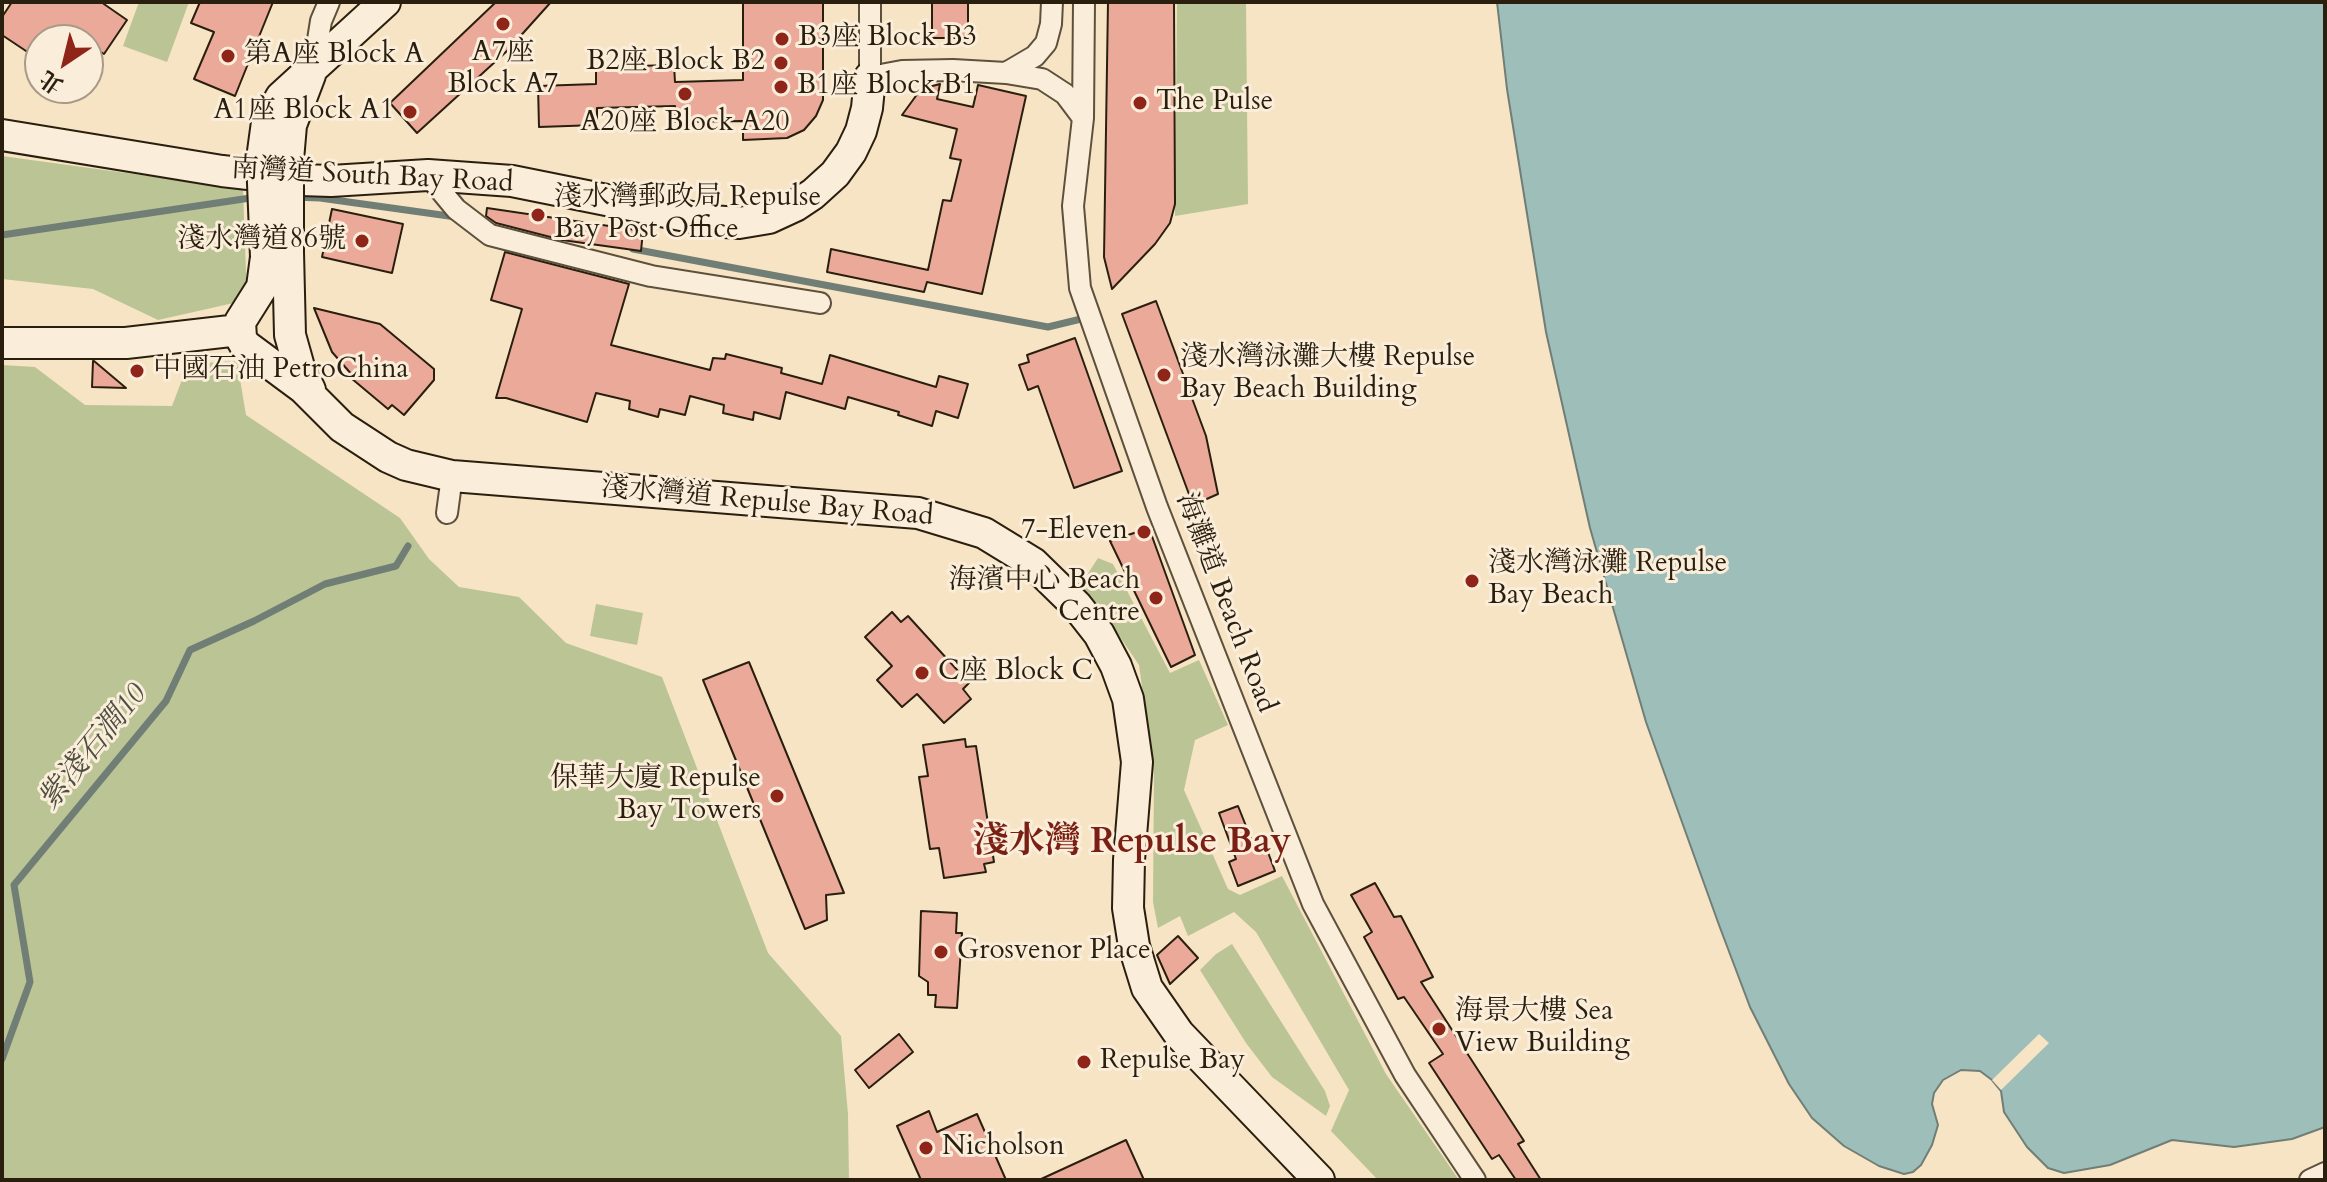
<!DOCTYPE html>
<meta charset="utf-8">
<style>
body{margin:0}
#map{position:relative;width:2327px;height:1182px;overflow:hidden;background:#f7e4c4;font-family:Cardo,"Noto Serif TC",serif}
canvas{display:block}
.frame{position:absolute;inset:0;border:4px solid #2a1f0f;pointer-events:none}
.north{position:absolute;left:24px;top:24px;width:80px;height:80px;box-sizing:border-box;background:#faedd9;border:2px solid #a79b88;border-radius:50%;rotate:215deg;font-size:22px;font-weight:700;line-height:32px;text-align:center;color:#2a1f0f}
.north::after{content:'';display:block;margin:auto;width:28px;height:36px;background:#8f2418;clip-path:polygon(50% 0,100% 100%,50% 72%,0 100%)}
</style>
<div id="map">
<canvas width="2327" height="1182"></canvas>
<div class="frame"></div>
<div class="north">北</div>
</div>
<script>
const c = document.querySelector('canvas').getContext('2d');
c.lineJoin = 'round';
function fillPath(path, color) { c.fillStyle = color; c.fill(path, 'evenodd'); }
const poly = rows => new Path2D(rows.map(r => 'M' + r).join(''));
function stroke(path, color, width, dash) { c.strokeStyle = color; c.lineWidth = width; c.lineCap = dash ? 'butt' : 'round'; c.setLineDash(dash || []); c.stroke(path); }
function label(font, color, halo, rows, align = 'center') {
  c.font = font + ' Cardo,"Noto Serif TC",serif'; c.lineWidth = 6; c.setLineDash([]); c.textBaseline = 'middle'; c.strokeStyle = halo; c.fillStyle = color; for (const [text, x, y, turn = 0] of rows) {
    c.save(); c.translate(x, y); c.rotate((+turn || 0) * Math.PI / 180); c.textAlign = isNaN(turn) ? turn : align; if (halo) c.strokeText(text, 0, 0); c.fillText(text, 0, 0); c.restore();
  }
}
fillPath(poly([
 [139,2,189,2,167,62,123,46],
 [1177,2,1246,2,1248,204,1175,216],
 [2,156,243,189,247,300,158,320,93,289,2,279],
 [237,361,246,415,400,518,429,559,459,587,519,597,566,643,662,677,768,953,841,1036,848,1114,849,1180,2,1180,2,365,35,367,85,405,172,406,188,364],
 [1098,558,1113,564,1170,673,1199,660,1228,725,1195,740,1184,790,1228,889,1240,895,1282,876,1386,1074,1459,1180,1378,1180,1331,1131,1349,1090,1256,932,1234,912,1188,936,1180,916,1158,928,1153,902,1154,774,1139,665,1097,603,1078,589],
 [596,604,643,613,637,645,590,636],
 [1232,944,1325,1091,1330,1106,1326,1116,1272,1077,1246,1043,1200,970,1216,954]
]), '#bbc495');
const water = poly([
 [1497,2,2325,2,2325,1127,2292,1139,2234,1147,2172,1140,2110,1165,2064,1173,2048,1168,2027,1147,2004,1112,2001,1091,1992,1080,1980,1071,1961,1070,1943,1080,1934,1093,1932,1104,1938,1125,1932,1145,1921,1165,1913,1172,1904,1174,1879,1166,1844,1146,1812,1118,1789,1084,1750,1007,1719,925,1646,722,1590,528,1546,332,1507,89,1497,2]
]);
fillPath(water, '#9ebeba');
stroke(water, '#707e76', 2);
fillPath(poly([
 [2039,1034,2049,1043,2001,1090,1992,1080]
]), '#f7e4c4');
stroke(poly([
 [293,197,320,198,456,217],
 [2,235,257,197],
 [633,249,1048,327,1081,319],
 [2,1059,30,982,14,885,166,701,190,650,254,621,325,584,396,566,408,546]
]), '#707e76', 7);
const building = poly([
 [12,2,101,2,127,20,104,54,88,44,88,40,57,40,44,31,29,53,2,35,2,17,12,2],
 [200,2,273,2,235,96,194,79,214,32,191,23,200,2],
 [496,2,551,2,507,51,417,133,390,103,496,2],
 [743,2,823,2,823,100,816,116,804,130,787,138,743,140,743,121,675,122,675,106,597,108,597,125,539,127,538,86,596,84,596,67,674,65,675,82,743,80,743,2],
 [932,2,968,2,968,38,932,38,932,2],
 [1108,2,1174,2,1175,204,1170,223,1155,244,1112,289,1104,257,1108,2],
 [940,84,937,99,973,107,978,85,1026,96,982,294,927,282,924,292,827,272,831,249,928,270,943,200,951,201,961,160,950,158,957,129,902,115,921,89,940,84],
 [487,208,643,231,641,251,562,240,496,223,486,216,487,208],
 [332,209,403,224,392,273,322,257,332,209],
 [505,252,629,284,611,345,710,370,713,358,725,359,726,354,782,368,781,373,822,384,830,355,936,387,939,376,968,384,958,418,936,411,932,426,898,415,899,412,848,397,845,409,786,392,780,419,754,412,753,420,723,413,724,405,690,396,685,415,660,409,658,417,629,409,630,401,596,393,587,422,506,398,496,398,522,309,491,300,505,252],
 [1156,301,1206,436,1218,494,1193,505,1122,314,1156,301],
 [314,308,380,324,434,369,434,380,404,415,392,405,388,409,351,378,353,376,332,352,314,308],
 [1075,338,1122,471,1074,488,1038,386,1028,390,1019,365,1029,362,1027,355,1075,338],
 [93,361,94,361,126,388,92,387,93,361],
 [1149,528,1195,655,1171,667,1110,541,1149,528],
 [892,612,901,622,908,616,969,683,963,689,971,699,944,723,917,694,902,707,877,680,892,666,865,637,892,612],
 [749,662,844,893,826,895,827,920,805,929,703,680,749,662],
 [965,739,966,747,976,746,994,862,984,864,986,872,944,878,939,848,930,849,919,777,928,776,923,745,965,739],
 [1238,806,1256,851,1266,847,1275,871,1238,886,1229,862,1236,859,1219,813,1238,806],
 [1375,883,1394,917,1401,916,1433,977,1421,982,1524,1141,1518,1144,1541,1180,1516,1180,1499,1155,1492,1159,1429,1063,1443,1054,1404,997,1398,999,1364,937,1372,932,1351,895,1375,883],
 [921,911,957,913,956,933,962,933,957,1008,935,1007,936,995,928,995,928,982,919,976,921,911],
 [1178,936,1198,958,1170,984,1157,955,1178,936],
 [899,1034,913,1052,869,1088,855,1070,899,1034],
 [929,1111,937,1132,977,1114,1006,1180,921,1180,897,1126,929,1111],
 [1126,1140,1144,1180,1039,1180,1126,1140]
]);
fillPath(building, '#eaa999');
stroke(building, '#2a1f0f', 2);
const street = poly([
 [870,2,870,77,902,71,953,70,1006,73,1042,79,1065,94,1083,118],
 [1084,2,1083,118,1073,206,1080,288,1157,507,1313,904,1405,1075,1475,1180],
 [314,65,321,21,329,2],
 [1006,73,1035,56,1046,43,1051,24,1052,2],
 [428,175,456,209,490,235,651,276,820,303],
 [447,513,452,476],
 [2310,1180,2325,1173]
]);
const secondary = poly([
 [2,135,222,171,301,180,331,181,428,175,512,181,711,221,739,223,769,218,795,206,813,194,835,174,851,152,861,131,867,108,870,77],
 [262,159,267,122,281,97,385,2],
 [288,160,291,125,310,75],
 [288,252,290,335,299,367,310,390],
 [266,257,262,287,240,322,241,338,245,345,303,388,342,427,388,457,406,465,452,476,918,513,984,533,1033,563,1077,606,1099,634,1116,666,1128,699,1137,762,1129,860,1128,908,1134,946,1147,988,1179,1034,1319,1180],
 [2,343,126,343,239,330]
]);
stroke(street, '#5d503c', 24);
stroke(secondary, '#2a1f0f', 34);
stroke(street, '#faedd9', 20);
stroke(secondary, '#faedd9', 30);
const secondaryBridge = poly([
 [262,159,266,257],
 [288,160,288,252]
]);
stroke(secondaryBridge, '#2a1f0f', 34, []);
stroke(secondaryBridge, '#faedd9', 30);
for (const [x, y, r, color] of [
 [503,24,8,"#8f2418"],
 [782,39,8,"#8f2418"],
 [228,56,8,"#8f2418"],
 [781,63,8,"#8f2418"],
 [781,87,8,"#8f2418"],
 [685,94,8,"#8f2418"],
 [1140,103,8,"#8f2418"],
 [410,112,8,"#8f2418"],
 [538,215,8,"#8f2418"],
 [362,241,8,"#8f2418"],
 [137,371,8,"#8f2418"],
 [1164,375,8,"#8f2418"],
 [1144,532,8,"#8f2418"],
 [1472,581,8,"#8f2418"],
 [1156,598,8,"#8f2418"],
 [922,673,8,"#8f2418"],
 [777,796,8,"#8f2418"],
 [941,952,8,"#8f2418"],
 [1439,1029,8,"#8f2418"],
 [1084,1062,8,"#8f2418"],
 [926,1148,8,"#8f2418"]
]) { const dot = new Path2D(); dot.arc(x, y, r, 0, 2 * Math.PI); c.fillStyle = color; c.fill(dot); stroke(dot, '#faedd9', 3); }
label('28px', '#2a1f0f', '#faedd9', [
 ["B3座 Block B3",798,39],
 ["A7座",503,54,"center"],
 ["Block A7",503,86,"center"],
 ["第A座 Block A",244,56],
 ["B2座 Block B2",765,63,"right"],
 ["B1座 Block B1",797,87],
 ["The Pulse",1156,103],
 ["A1座 Block A1",394,112,"right"],
 ["A20座 Block A20",685,124,"center"],
 ["淺水灣郵政局 Repulse",554,199],
 ["Bay Post Office",554,231],
 ["淺水灣道86號",346,241,"right"],
 ["淺水灣泳灘大樓 Repulse",1180,359],
 ["Bay Beach Building",1180,391],
 ["中國石油 PetroChina",153,371],
 ["7-Eleven",1128,532,"right"],
 ["淺水灣泳灘 Repulse",1488,565],
 ["Bay Beach",1488,597],
 ["海濱中心 Beach",1140,582,"right"],
 ["Centre",1140,614,"right"],
 ["C座 Block C",938,673],
 ["保華大廈 Repulse",761,780,"right"],
 ["Bay Towers",761,812,"right"],
 ["Grosvenor Place",957,952],
 ["海景大樓 Sea",1455,1013],
 ["View Building",1455,1045],
 ["Repulse Bay",1100,1062],
 ["Nicholson",942,1148]
], 'left');
label('28px', '#2a1f0f', '#faedd9', [
 ["南灣道 South Bay Road",372,177,3],
 ["淺水灣道 Repulse Bay Road",767,503,5],
 ["海灘道 Beach Road",1225,603,69]
]);
label('italic 30px', '#4d4f42', '#faedd9', [
 ["紫淺石澗10",94,748,-51]
]);
label('bold 36px', '#7a1f14', '#faedd9', [
 ["淺水灣 Repulse Bay",1132,844]
]);
</script>
